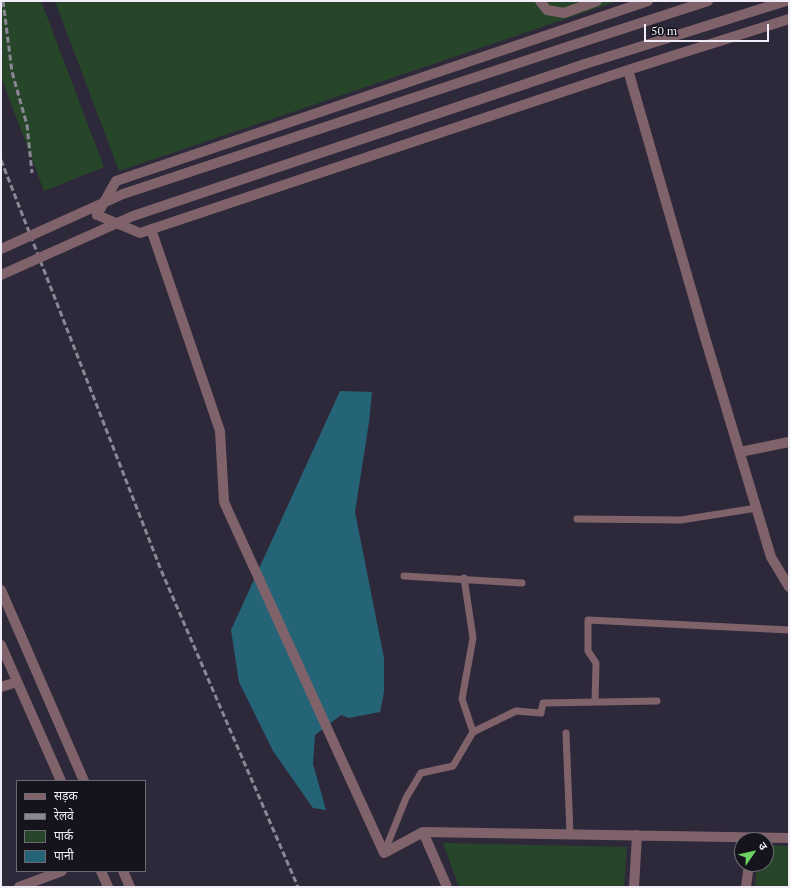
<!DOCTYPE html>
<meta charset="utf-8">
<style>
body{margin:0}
#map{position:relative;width:790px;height:888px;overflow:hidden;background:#2e293a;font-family:"PT Serif","Noto Sans Devanagari",serif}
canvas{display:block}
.frame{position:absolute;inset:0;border:2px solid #f0edf8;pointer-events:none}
.legend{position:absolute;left:16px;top:780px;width:130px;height:92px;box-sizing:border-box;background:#15131b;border:1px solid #6d6a73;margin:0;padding:5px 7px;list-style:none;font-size:12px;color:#f0edf8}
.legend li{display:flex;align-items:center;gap:8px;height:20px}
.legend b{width:20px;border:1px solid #6d6a73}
.north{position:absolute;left:734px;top:832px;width:40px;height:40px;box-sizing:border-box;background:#15131b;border:1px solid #6d6a73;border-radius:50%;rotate:56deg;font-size:11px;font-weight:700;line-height:16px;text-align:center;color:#f0edf8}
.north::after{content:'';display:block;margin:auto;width:14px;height:18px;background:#6cd362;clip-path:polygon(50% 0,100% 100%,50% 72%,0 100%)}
.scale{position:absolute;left:644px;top:24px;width:125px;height:18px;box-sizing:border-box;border:2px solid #f0edf8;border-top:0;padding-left:5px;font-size:12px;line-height:14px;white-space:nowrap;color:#f0edf8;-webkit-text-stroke:3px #15131b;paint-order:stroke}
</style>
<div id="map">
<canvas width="790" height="888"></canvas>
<div class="frame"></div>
<ul class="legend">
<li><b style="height:5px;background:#80636a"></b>सड़क</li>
<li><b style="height:5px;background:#8b8795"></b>रेलवे</li>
<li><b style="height:11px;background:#274629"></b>पार्क</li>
<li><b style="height:11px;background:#246476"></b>पानी</li>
</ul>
<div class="north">उ</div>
<div class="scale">50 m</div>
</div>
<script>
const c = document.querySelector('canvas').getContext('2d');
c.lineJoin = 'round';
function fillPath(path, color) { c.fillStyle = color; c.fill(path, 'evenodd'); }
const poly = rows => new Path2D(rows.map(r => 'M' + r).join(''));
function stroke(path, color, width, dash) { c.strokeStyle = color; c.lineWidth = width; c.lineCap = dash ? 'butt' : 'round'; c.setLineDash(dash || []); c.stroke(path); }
fillPath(poly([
 [1,1,41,1,104,167,44,191,1,77],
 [55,1,618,1,119,171],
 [443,843,627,847,624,887,459,887],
 [766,845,789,846,789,887,755,887,757,864,766,864]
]), '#274629');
fillPath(poly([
 [340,391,372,392,369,422,355,512,384,658,384,692,380,712,349,718,341,715,315,735,313,764,326,810,313,808,273,751,239,682,231,630]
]), '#246476');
stroke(poly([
 [577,519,681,520,757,508],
 [404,576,522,583],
 [464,578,473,638,462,699,473,732],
 [595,702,596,663,588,651,588,620,789,630],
 [566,733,570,834],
 [384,853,406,798,421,773,453,766,473,732,516,711,541,713,543,703,657,701]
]), '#80636a', 7);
stroke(poly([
 [540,1,547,10,564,13,597,1],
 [628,70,704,334,771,557,789,587],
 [97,215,140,233,628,70,789,19],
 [151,229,220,431,224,502,384,853,423,832,789,838],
 [740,452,789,442],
 [1,590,84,781],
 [1,645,61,781],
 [1,687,17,682],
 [423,832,447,887],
 [101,871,108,887],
 [123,871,130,887],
 [19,887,62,871],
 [634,887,637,835],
 [746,887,749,864]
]), '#80636a', 10);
stroke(poly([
 [579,43,708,1],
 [585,64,786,1],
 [97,215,116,181,648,1]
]), '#80636a', 10);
stroke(poly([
 [3,1,12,72,27,125,32,173],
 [1,160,161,570,298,887]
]), '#8b8795', 3, [6, 3]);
stroke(poly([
 [1,249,123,194,579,43],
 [1,275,133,216,585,64]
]), '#80636a', 10);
</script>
